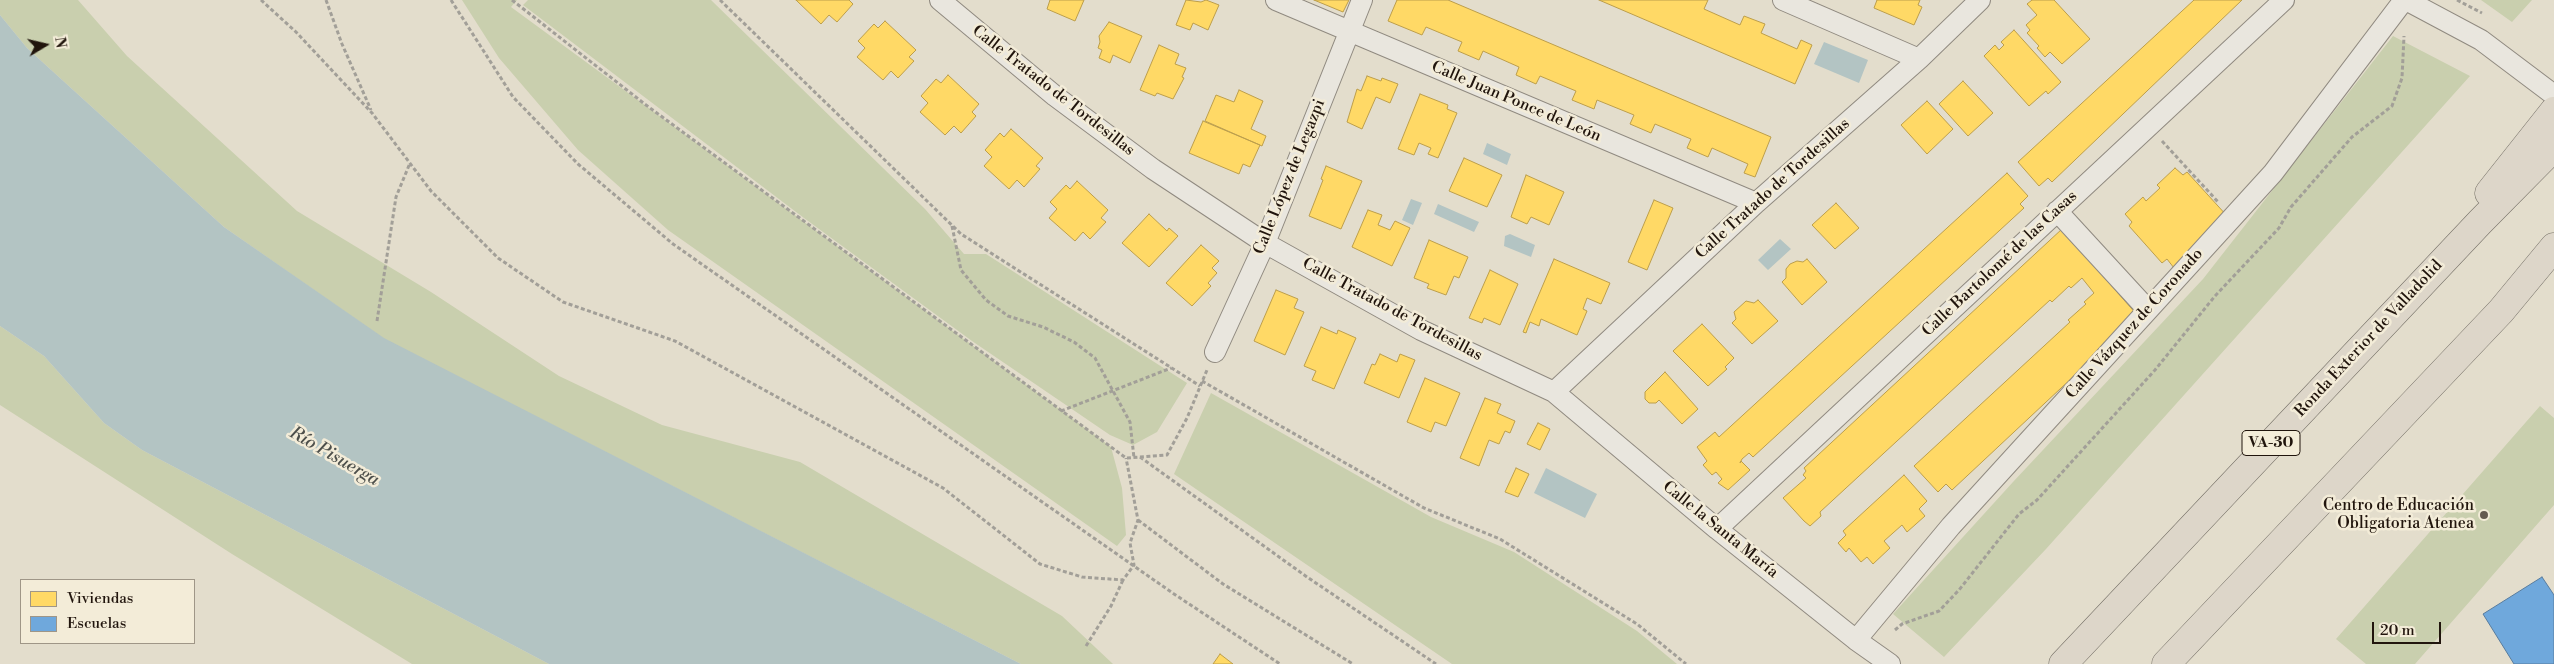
<!DOCTYPE html>
<meta charset="utf-8">
<style>
body{margin:0}
#map{position:relative;width:2554px;height:664px;overflow:hidden;background:#e3ddcc;font-family:"Libre Bodoni",serif}
canvas{display:block}
.legend{position:absolute;left:20px;top:579px;width:175px;height:65px;box-sizing:border-box;background:#f3ecd8;border:1px solid #9f9687;margin:0;padding:6px 9px;list-style:none;font-size:15px;color:#21150d}
.legend li{display:flex;align-items:center;gap:10px;height:25px}
.legend b{width:25px;border:1px solid #9f9687}
.north{position:absolute;left:20px;top:20px;width:50px;height:50px;-webkit-text-stroke:4px #f3ecd8;paint-order:stroke;rotate:81deg;font-size:14px;font-weight:700;line-height:20px;text-align:center;color:#21150d}
.north::after{content:'';display:block;margin:auto;width:18px;height:22px;background:#21150d;clip-path:polygon(50% 0,100% 100%,50% 72%,0 100%)}
.scale{position:absolute;left:2372px;top:622px;width:69px;height:22px;box-sizing:border-box;border:2px solid #21150d;border-top:0;padding-left:6px;font-size:15px;line-height:18px;white-space:nowrap;color:#21150d;-webkit-text-stroke:4px #f3ecd8;paint-order:stroke}
</style>
<div id="map">
<canvas width="2554" height="664"></canvas>
<ul class="legend">
<li><b style="height:14px;background:#ffd966"></b>Viviendas</li>
<li><b style="height:14px;background:#6fa8dc"></b>Escuelas</li>
</ul>
<div class="north">N</div>
<div class="scale">20 m</div>
</div>
<script>
const c = document.querySelector('canvas').getContext('2d');
c.lineJoin = 'round';
function fillPath(path, color) { c.fillStyle = color; c.fill(path, 'evenodd'); }
const poly = rows => new Path2D(rows.map(r => 'M' + r).join(''));
function stroke(path, color, width, dash) { c.strokeStyle = color; c.lineWidth = width; c.lineCap = dash ? 'butt' : 'round'; c.setLineDash(dash || []); c.stroke(path); }
function label(font, color, halo, rows, align = 'center') {
  c.font = font + ' "Libre Bodoni",serif'; c.lineWidth = 5; c.setLineDash([]); c.textBaseline = 'middle'; c.strokeStyle = halo; c.fillStyle = color; for (const [text, x, y, turn = 0] of rows) {
    c.save(); c.translate(x, y); c.rotate((+turn || 0) * Math.PI / 180); c.textAlign = isNaN(turn) ? turn : align; if (halo) c.strokeText(text, 0, 0); c.fillText(text, 0, 0); c.restore();
  }
}
fillPath(poly([
 [0,0,78,0,127,56,297,211,431,292,559,376,662,425,800,462,1062,616,1113,664,1021,664,384,339,224,227,27,48,0,15],
 [462,0,517,0,511,7,1111,447,1122,488,1126,535,1117,546,668,230,578,150,499,58],
 [528,0,711,0,925,209,964,254,986,254,1187,383,1157,432,1133,445,1110,435,972,341,804,218,523,5],
 [2481,0,2532,0,2512,22],
 [2393,36,2470,76,2046,549,1944,657,1893,614,2013,482,2203,279],
 [0,326,44,356,104,423,142,450,549,664,412,664,232,554,0,405],
 [1211,393,1431,517,1514,552,1637,631,1677,664,1452,664,1174,474],
 [2540,406,2554,418,2554,505,2415,664,2366,664,2336,639]
]), '#c9cfae');
fillPath(poly([
 [0,15,27,48,224,227,384,338,1021,664,549,664,142,450,104,423,44,356,0,326],
 [1824,42,1868,60,1859,83,1814,64],
 [1487,143,1511,154,1507,165,1483,154],
 [1411,199,1422,203,1413,225,1402,220],
 [1438,204,1479,222,1474,232,1434,214],
 [1510,234,1535,245,1531,257,1504,246,1505,236],
 [1780,239,1791,249,1768,270,1758,260],
 [1546,468,1597,494,1585,518,1534,493]
]), '#b3c4c3');
const homes = poly([
 [796,0,849,0,853,4,837,22,829,15,821,24,796,0],
 [1050,0,1084,0,1075,21,1047,9,1050,0],
 [1186,0,1201,2,1206,0,1219,5,1208,30,1193,23,1190,30,1176,25,1186,0],
 [1314,0,1349,0,1343,12,1314,0],
 [1397,0,1448,0,1771,137,1755,177,1744,173,1748,164,1712,148,1708,157,1687,148,1691,139,1655,124,1651,133,1630,124,1634,115,1597,100,1594,109,1572,100,1576,91,1540,76,1536,84,1516,75,1519,67,1483,51,1479,60,1458,51,1462,42,1426,27,1422,35,1388,21,1397,0],
 [1599,0,1708,0,1704,9,1740,25,1744,16,1765,24,1761,33,1797,49,1801,40,1812,45,1795,84,1599,0],
 [1877,0,1920,0,1918,5,1922,7,1914,25,1874,8,1877,0],
 [2032,0,2054,0,2090,39,2062,64,2050,52,2045,57,2037,48,2039,46,2027,33,2030,30,2026,25,2037,15,2027,4,2032,0],
 [2194,0,2242,0,2052,182,2048,178,2039,186,2018,162,2194,0],
 [885,21,916,50,909,57,914,61,898,78,891,71,883,80,857,57,865,48,858,41,874,24,878,28,885,21],
 [1109,22,1142,36,1130,63,1113,55,1110,63,1099,58,1102,50,1098,48,1100,42,1099,36,1109,22],
 [2014,30,2061,82,2048,94,2046,91,2029,106,1984,56,1995,45,1999,50,2004,45,2001,42,2014,30],
 [1159,45,1179,54,1175,64,1186,68,1182,77,1184,78,1173,99,1157,93,1155,96,1140,90,1159,45],
 [948,75,979,104,972,112,976,116,961,133,954,126,945,135,920,112,928,103,921,96,936,79,941,83,948,75],
 [1367,76,1381,81,1382,78,1398,84,1390,103,1376,97,1362,129,1347,122,1357,89,1361,91,1367,76],
 [1963,81,1993,113,1968,136,1939,104,1963,81],
 [1239,90,1263,101,1251,129,1266,136,1262,146,1205,121,1216,95,1234,102,1239,90],
 [1420,94,1448,105,1447,109,1457,113,1438,158,1428,154,1431,148,1419,143,1414,155,1398,149,1420,94],
 [1927,101,1953,129,1927,154,1901,125,1927,101],
 [1203,121,1260,145,1250,167,1243,164,1239,174,1189,153,1203,121],
 [1011,129,1043,158,1036,166,1040,169,1024,187,1017,180,1009,189,984,166,992,157,985,150,1000,133,1004,137,1011,129],
 [1464,158,1502,175,1487,207,1449,191,1464,158],
 [1326,166,1362,181,1341,229,1309,216,1323,180,1321,179,1326,166],
 [2175,168,2183,175,2187,172,2228,217,2174,268,2167,259,2162,263,2129,226,2132,222,2125,214,2143,197,2146,201,2160,188,2157,185,2175,168],
 [2007,173,2028,196,2020,204,2024,208,1753,457,1749,453,1742,459,1740,463,1741,461,1750,470,1728,490,1718,483,1722,479,1716,472,1712,475,1703,465,1707,461,1697,447,1715,432,1719,437,2007,173],
 [1526,175,1564,192,1549,225,1531,217,1527,224,1511,217,1526,175],
 [1077,181,1108,210,1101,218,1106,222,1090,239,1083,232,1075,241,1049,218,1057,209,1050,202,1066,185,1070,189,1077,181],
 [1654,200,1673,208,1647,270,1628,262,1654,200],
 [1836,203,1859,228,1835,249,1812,225,1836,203],
 [1368,210,1382,215,1378,225,1390,230,1395,221,1410,228,1392,266,1352,247,1368,210],
 [1149,214,1167,231,1169,228,1178,236,1149,267,1122,243,1149,214],
 [2062,229,2138,316,1952,490,1946,484,1938,492,1914,466,2070,322,2068,320,2086,304,2084,302,2094,293,2082,278,2071,288,2069,286,2052,302,2050,300,1820,512,1821,516,1810,526,1804,521,1783,498,1806,478,1803,475,1806,471,1804,468,2062,229],
 [1429,240,1468,257,1459,278,1454,276,1446,295,1427,288,1429,284,1414,278,1429,240],
 [1201,245,1219,261,1212,268,1217,273,1208,283,1211,286,1192,306,1166,283,1201,245],
 [1554,259,1610,283,1601,304,1587,298,1583,309,1587,311,1577,335,1541,319,1539,326,1530,322,1526,333,1523,332,1554,259],
 [1807,259,1827,282,1802,305,1782,282,1786,278,1786,269,1790,264,1797,261,1803,262,1807,259],
 [1490,270,1518,284,1500,325,1484,318,1482,323,1469,318,1490,270],
 [1276,290,1298,299,1294,308,1304,312,1285,355,1254,341,1276,290],
 [1758,300,1778,321,1752,344,1732,323,1736,319,1734,312,1746,301,1754,303,1758,300],
 [1702,324,1734,358,1725,367,1727,369,1708,386,1673,351,1702,324],
 [1321,327,1337,334,1338,330,1356,338,1334,389,1312,380,1316,371,1304,366,1321,327],
 [1380,354,1397,362,1400,354,1415,360,1399,398,1364,383,1372,364,1375,365,1380,354],
 [1665,372,1698,409,1682,424,1659,400,1656,403,1649,403,1645,399,1645,392,1665,372],
 [1425,378,1460,393,1446,426,1435,422,1431,432,1407,422,1425,378],
 [1485,398,1501,404,1497,413,1515,421,1510,433,1505,431,1499,444,1489,440,1479,466,1460,458,1485,398],
 [1538,423,1550,429,1540,450,1527,444,1538,423],
 [1516,468,1529,474,1518,497,1505,492,1516,468],
 [1904,475,1927,501,1919,509,1925,516,1907,532,1902,525,1884,541,1890,548,1873,564,1867,557,1861,562,1849,548,1846,552,1838,543,1846,535,1843,531,1904,475],
 [1220,654,1233,664,1213,664,1220,654]
]);
fillPath(homes, '#ffd966');
stroke(homes, '#bc9e4b', 1);
const schools = poly([
 [2542,577,2554,595,2554,664,2514,664,2483,614,2542,577]
]);
fillPath(schools, '#6fa8dc');
stroke(schools, '#587c9e', 1);
const minor = poly([
 [940,0,1055,96,1153,169,1265,243,1421,330,1554,392,1717,529,1856,640,1890,664],
 [1276,0,1756,203],
 [1783,0,1919,59],
 [2406,0,2481,40,2554,95],
 [2057,211,2148,310],
 [1215,352,1265,243,1362,0],
 [1554,392,1756,203,1919,59,1980,0],
 [1717,529,2284,0],
 [1856,640,1951,526,2273,173,2404,0]
]);
const motorway = poly([
 [2489,193,2554,111],
 [2063,664,2480,222,2554,147],
 [2166,664,2501,311,2554,247]
]);
stroke(minor, '#908a80', 22);
stroke(motorway, '#757067', 29);
stroke(poly([
 [261,0,296,32,372,113,431,191,498,258,563,302,675,341,943,488,1040,564,1082,577,1123,580,1134,565,1130,543,1138,520,1126,458],
 [326,0,342,44,371,110],
 [451,0,513,97,578,164,673,244,1174,594,1280,664],
 [512,0,646,105,1126,458,1167,455,1187,418,1207,370],
 [720,0,961,234,1200,386],
 [2457,0,2482,13],
 [2162,141,2219,203],
 [952,226,961,270,986,300,1008,316,1043,327,1074,342,1095,358,1130,422,1134,458],
 [377,321,396,197,410,163],
 [1202,381,1424,508,1500,539,1637,624,1686,664],
 [1061,411,1171,368],
 [1140,457,1307,577,1436,664],
 [1138,520,1223,584,1353,664],
 [1895,630,1902,624,1939,611,1959,590,2019,514,2037,500,2155,370,2215,296,2279,228,2291,207,2352,137,2392,106,2402,78,2404,36],
 [1086,646,1111,606,1123,580]
]), '#a29f98', 3, [4, 2.5]);
stroke(minor, '#e9e6de', 20);
stroke(motorway, '#ddd6c9', 28);
for (const [x, y, r, color] of [
 [2484,515,5,"#655b50"]
]) { const dot = new Path2D(); dot.arc(x, y, r, 0, 2 * Math.PI); c.fillStyle = color; c.fill(dot); stroke(dot, '#f3ecd8', 2); }
for (const [x, y, w] of [
 [2271,443,58]
]) { const box = new Path2D(); box.roundRect(x - w / 2, y - 12.5, w, 25, 4); c.fillStyle = '#f3ecd8'; c.fill(box); stroke(box, '#21150d', 1); }
label('bold 15px', '#21150d', null, [
 ["VA-30",2271,443]
]);
label('16px', '#21150d', '#f3ecd8', [
 ["Calle Tratado de Tordesillas",1053,91,38],
 ["Calle Juan Ponce de León",1516,102,23],
 ["Calle López de Legazpi",1290,177,-68],
 ["Calle Tratado de Tordesillas",1773,189,-42],
 ["Calle Bartolomé de las Casas",2000,264,-43],
 ["Calle Tratado de Tordesillas",1392,310,28],
 ["Calle Vázquez de Coronado",2135,324,-48],
 ["Ronda Exterior de Valladolid",2369,339,-47],
 ["Calle la Santa María",1720,530,39]
]);
label('16px', '#21150d', '#f3ecd8', [
 ["Centro de Educación",2474,506],
 ["Obligatoria Atenea",2474,524]
], 'right');
label('italic 18px', '#4d4f4b', '#f3ecd8', [
 ["Río Pisuerga",334,457,30]
]);
</script>
